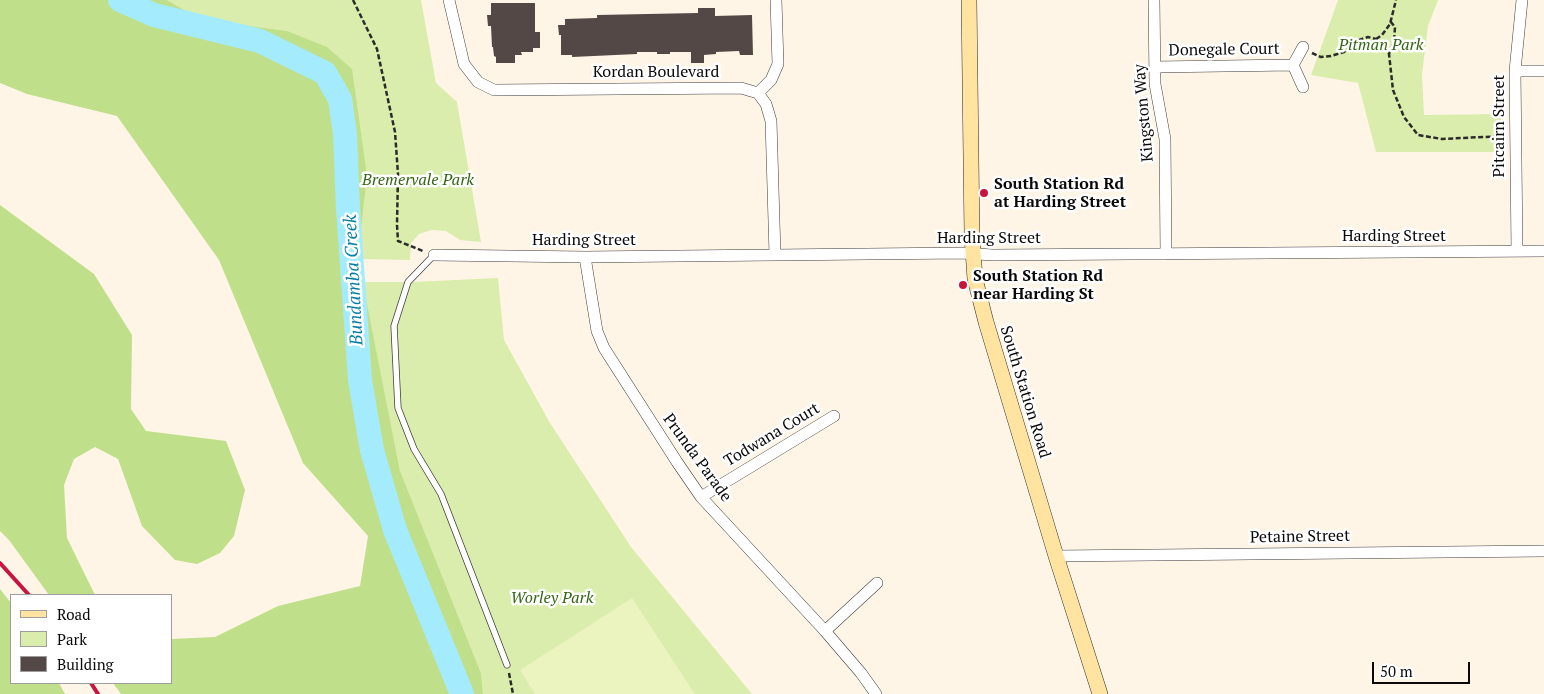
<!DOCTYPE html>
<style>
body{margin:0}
#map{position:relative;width:1544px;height:694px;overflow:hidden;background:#fff5e6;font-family:"PT Serif",serif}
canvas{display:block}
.legend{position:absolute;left:10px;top:594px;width:162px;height:90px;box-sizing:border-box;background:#fff;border:1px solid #9d9d9d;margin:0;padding:6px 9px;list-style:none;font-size:15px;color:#090909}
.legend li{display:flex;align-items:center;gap:10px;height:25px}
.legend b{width:25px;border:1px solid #9d9d9d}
.scale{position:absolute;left:1372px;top:662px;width:98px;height:22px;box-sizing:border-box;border:2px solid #090909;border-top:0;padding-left:6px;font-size:15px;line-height:18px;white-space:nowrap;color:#090909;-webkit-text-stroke:4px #fff;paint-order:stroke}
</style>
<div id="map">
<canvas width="1544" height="694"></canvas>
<ul class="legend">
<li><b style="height:6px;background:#ffe3a1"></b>Road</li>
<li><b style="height:14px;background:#daedac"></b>Park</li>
<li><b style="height:14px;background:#534845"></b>Building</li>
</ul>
<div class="scale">50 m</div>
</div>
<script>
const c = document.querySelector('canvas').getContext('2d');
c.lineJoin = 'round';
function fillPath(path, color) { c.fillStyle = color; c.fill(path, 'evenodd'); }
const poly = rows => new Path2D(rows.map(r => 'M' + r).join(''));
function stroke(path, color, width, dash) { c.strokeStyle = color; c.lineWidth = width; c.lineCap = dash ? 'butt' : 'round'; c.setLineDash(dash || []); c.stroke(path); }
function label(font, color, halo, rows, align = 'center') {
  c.font = font + ' "PT Serif",serif'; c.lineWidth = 5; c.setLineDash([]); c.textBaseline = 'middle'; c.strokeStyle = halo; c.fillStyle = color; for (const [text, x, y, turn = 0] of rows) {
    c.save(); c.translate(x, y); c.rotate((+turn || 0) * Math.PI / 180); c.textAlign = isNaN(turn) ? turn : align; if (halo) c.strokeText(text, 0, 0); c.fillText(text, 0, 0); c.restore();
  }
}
fillPath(poly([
 [167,0,421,0,436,83,457,102,481,242,460,240,446,231,432,230,419,234,411,243,410,260,358,259,367,176,287,31,200,19],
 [1338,0,1438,0,1428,26,1422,74,1424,115,1501,114,1502,152,1376,152,1358,83,1311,75],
 [498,278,504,340,550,423,631,547,752,694,483,694,481,673,400,472,362,282,413,282]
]), '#daedac');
fillPath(poly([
 [0,0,167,0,200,19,287,31,327,47,352,69,367,176,358,259,400,471,481,673,483,694,121,694,113,683,171,683,171,639,215,637,278,606,360,586,368,536,303,463,219,260,117,116,27,94,0,83],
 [0,205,94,274,132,335,131,409,146,431,226,441,245,490,234,536,220,553,197,564,175,560,142,526,118,459,95,447,74,459,64,485,67,538,95,595,49,595,9,540,0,531],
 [0,589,11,603,11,683,59,683,65,694,0,694]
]), '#c0df8a');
fillPath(poly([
 [632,598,695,694,535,694,520,670]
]), '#ebf3bf');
stroke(poly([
 [120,0,154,15,260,41,325,73,340,99,345,134,348,208,360,380,372,450,395,530,462,694]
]), '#a4ecfd', 24);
fillPath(poly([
 [491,3,535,3,535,32,540,32,540,48,533,48,533,52,521,52,522,55,515,55,515,63,496,63,496,57,494,56,493,47,492,47,491,26,488,26,487,15,491,15],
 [698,8,715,8,715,16,752,15,753,55,740,55,739,51,716,52,716,54,704,55,704,63,691,63,691,52,670,52,670,54,657,54,657,52,637,52,637,54,572,57,572,55,561,55,561,35,559,35,558,25,565,25,565,19,597,18,597,15,698,13]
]), '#534845');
const service = poly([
 [434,255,408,282,394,326,398,408,414,449,441,494,507,665]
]);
const minor = poly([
 [449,0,464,64,478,82,494,90,741,88,758,93,766,104,771,121,775,255],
 [1154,0,1155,84,1165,139,1166,254],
 [1303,47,1293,65,1303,87],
 [1155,67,1293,65],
 [1515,71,1544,71],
 [758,93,771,80,778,64,776,0],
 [1517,251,1515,71,1522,0],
 [434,255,585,257,962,253,993,255,1544,251],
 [585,257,597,331,604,348,677,462,701,497,825,631,861,673,876,694],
 [701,497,834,416],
 [1056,556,1544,551],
 [825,631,877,583]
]);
const secondary = poly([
 [969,0,972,236,975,279,986,322,1056,556,1100,694]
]);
stroke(service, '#3c3c3c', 7);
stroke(minor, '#3c3c3c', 12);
stroke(secondary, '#2b2b2b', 16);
stroke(poly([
 [353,0,377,49,395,132,398,174,397,225,398,241,423,251],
 [1376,39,1382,35,1390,24,1396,0],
 [1312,53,1321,57,1331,56,1344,52,1356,41,1368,37,1376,39,1384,44,1389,54,1393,90,1404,117,1418,135,1442,139,1504,136],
 [1389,54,1394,42,1395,27,1390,21],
 [509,673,513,694]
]), '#2b2b2b', 2.5, [5, 2.5]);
stroke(service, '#fff', 5.5);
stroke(minor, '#fff', 11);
stroke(secondary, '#ffe3a1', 15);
stroke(poly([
 [0,563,29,595],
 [91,683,98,694]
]), '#c6153e', 4);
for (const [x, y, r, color] of [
 [984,193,5,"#c6153e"],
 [963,285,5,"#c6153e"]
]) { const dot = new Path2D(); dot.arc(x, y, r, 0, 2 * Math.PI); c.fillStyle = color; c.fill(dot); stroke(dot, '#fff', 2); }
label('italic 16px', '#356615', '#fff', [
 ["Pitman Park",1381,45],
 ["Bremervale Park",418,180],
 ["Worley Park",552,598]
]);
label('16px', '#090909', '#fff', [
 ["Donegale Court",1224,50,-1],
 ["Kordan Boulevard",656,72],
 ["Kingston Way",1144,113,-95],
 ["Pitcairn Street",1499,126,-90],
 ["Harding Street",1394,236],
 ["Harding Street",989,238],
 ["Harding Street",584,240],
 ["South Station Road",1025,392,73],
 ["Todwana Court",772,435,-31],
 ["Prunda Parade",697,458,54],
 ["Petaine Street",1300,537,-1]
]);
label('bold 16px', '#090909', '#fff', [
 ["South Station Rd",994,184],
 ["at Harding Street",994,202],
 ["South Station Rd",973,276],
 ["near Harding St",973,294]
], 'left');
label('italic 18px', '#087ea6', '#fff', [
 ["Bundamba Creek",354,280,-93]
]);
</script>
